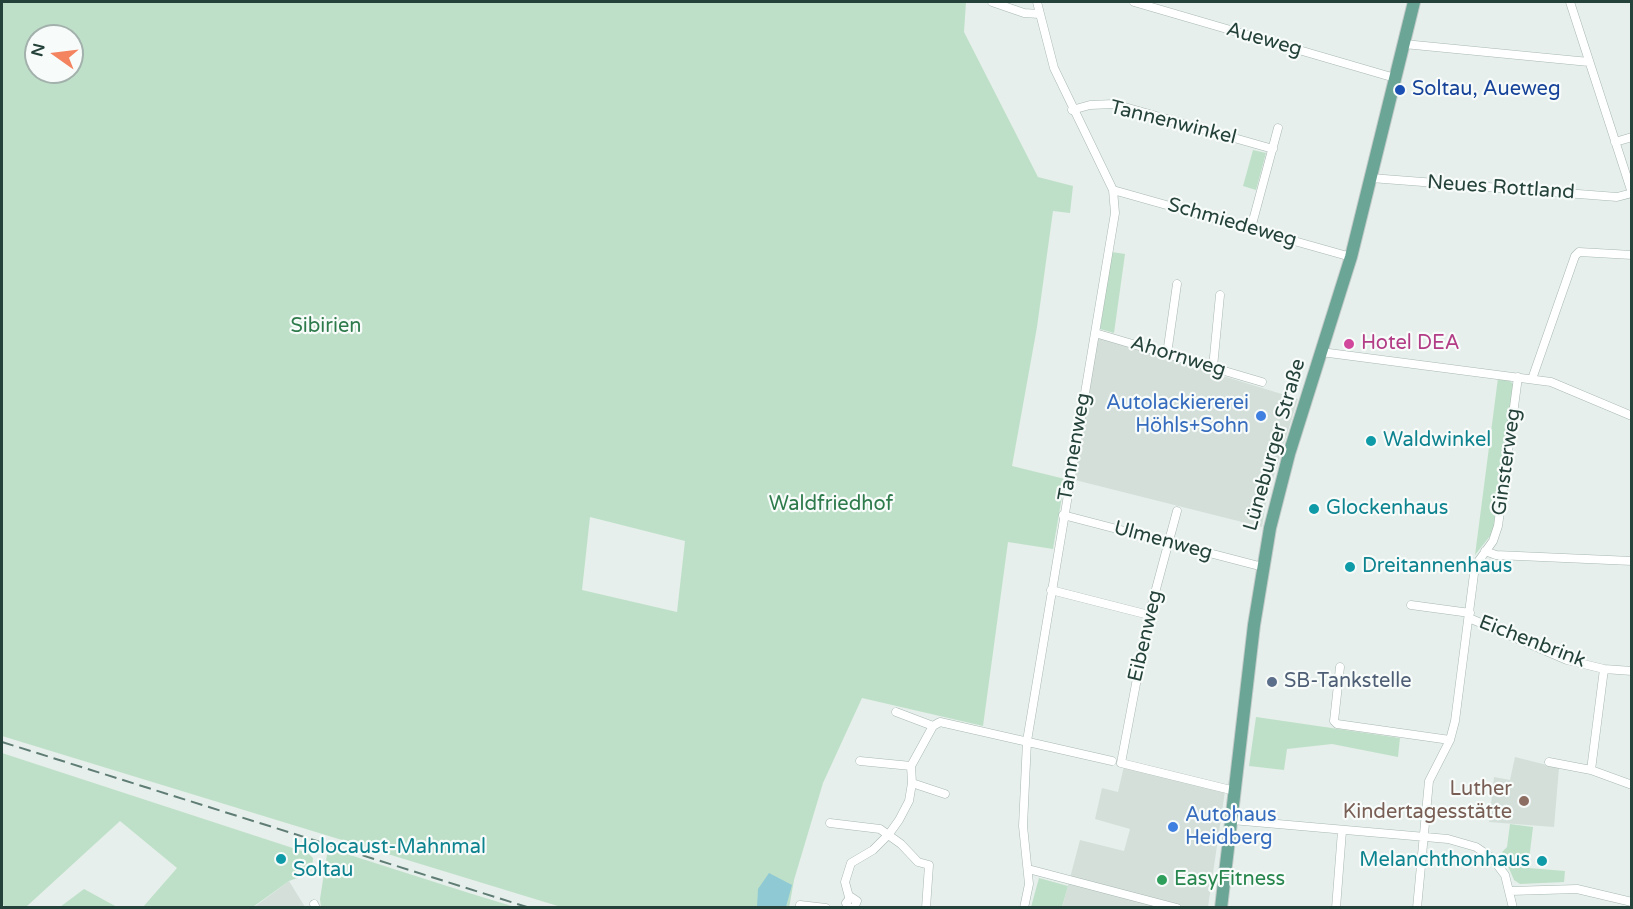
<!DOCTYPE html>
<meta charset="utf-8">
<style>
body{margin:0}
#map{position:relative;width:1633px;height:909px;overflow:hidden;background:#e6efeb;font-family:"Varela Round",sans-serif}
canvas{display:block}
.frame{position:absolute;inset:0;border:3px solid #24423a;pointer-events:none}
.north{position:absolute;left:24px;top:24px;width:60px;height:60px;box-sizing:border-box;background:#f7fbf9;border:2px solid #a3b1ad;border-radius:50%;rotate:284deg;font-size:16px;font-weight:700;line-height:24px;text-align:center;color:#24423a}
.north::after{content:'';display:block;margin:auto;width:21px;height:27px;background:#f4845f;clip-path:polygon(50% 0,100% 100%,50% 72%,0 100%)}
</style>
<div id="map">
<canvas width="1633" height="909"></canvas>
<div class="frame"></div>
<div class="north">N</div>
</div>
<script>
const c = document.querySelector('canvas').getContext('2d');
c.lineJoin = 'round';
function fillPath(path, color) { c.fillStyle = color; c.fill(path, 'evenodd'); }
const poly = rows => new Path2D(rows.map(r => 'M' + r).join(''));
function stroke(path, color, width, dash) { c.strokeStyle = color; c.lineWidth = width; c.lineCap = dash ? 'butt' : 'round'; c.setLineDash(dash || []); c.stroke(path); }
function label(font, color, halo, rows, align = 'center') {
  c.font = font + ' "Varela Round",sans-serif'; c.lineWidth = 4.5; c.setLineDash([]); c.textBaseline = 'middle'; c.strokeStyle = halo; c.fillStyle = color; for (const [text, x, y, turn = 0] of rows) {
    c.save(); c.translate(x, y); c.rotate((+turn || 0) * Math.PI / 180); c.textAlign = isNaN(turn) ? turn : align; if (halo) c.strokeText(text, 0, 0); c.fillText(text, 0, 0); c.restore();
  }
}
fillPath(poly([
 [1096,337,1298,399,1266,501,1262,527,1071,479],
 [1515,757,1559,768,1554,827,1489,822,1494,777,1510,780],
 [1124,766,1225,791,1208,907,1062,908,1080,840,1124,851,1130,829,1095,819,1102,788,1118,792],
 [289,881,305,907,253,908]
]), '#d4dfda');
fillPath(poly([
 [2,2,966,2,964,32,1038,177,1073,186,1070,213,1053,211,1037,327,1012,466,1065,479,1053,549,1008,542,983,726,862,698,823,783,794,880,789,908,786,907,791,885,757,907,561,907,2,736],
 [36,36,72,36,72,72,36,72],
 [590,517,685,541,677,612,582,590],
 [1253,150,1266,153,1256,190,1243,186],
 [1112,252,1125,254,1114,333,1100,329],
 [1498,378,1509,380,1514,385,1494,531,1475,555],
 [1256,717,1400,738,1398,757,1332,744,1287,749,1284,770,1249,766],
 [2,753,308,853,313,858,312,869,308,874,289,881,253,907,143,907,177,868,120,821,26,907,5,907,2,903],
 [1510,824,1533,827,1528,868,1565,871,1564,882,1520,884,1514,880,1502,852,1507,847],
 [328,848,469,893,515,907,321,907,320,899],
 [1039,878,1068,886,1062,907,1031,907],
 [84,889,117,907,60,907]
]), '#bfe0c8');
fillPath(poly([
 [769,873,792,885,786,907,757,907,758,889]
]), '#8ec9d4');
const minor = poly([
 [992,2,1024,13,1039,14],
 [1134,2,1395,78],
 [1570,2,1632,193],
 [1404,44,1589,62],
 [1072,110,1090,105,1114,104,1273,149],
 [1615,142,1632,137],
 [1371,178,1617,197,1632,193],
 [1113,190,1351,257],
 [1251,228,1278,128],
 [1095,333,1262,382],
 [1321,352,1551,382,1632,416],
 [1167,354,1177,284],
 [1213,367,1220,295],
 [1532,379,1575,256,1579,252,1632,255],
 [1177,511,1149,615,1121,763,1235,791],
 [1063,515,1263,567],
 [1485,551,1496,555,1632,561],
 [1051,590,1149,615],
 [1411,605,1470,613],
 [1469,618,1567,660,1604,669,1632,671],
 [1340,667,1334,721,1337,724,1450,740],
 [1604,669,1591,770,1632,785],
 [896,712,933,726],
 [860,761,911,766],
 [1549,762,1591,770],
 [912,783,945,794],
 [1232,820,1448,839,1476,847,1492,858,1505,875,1513,908],
 [830,823,880,829,901,844,918,862,929,865,926,908],
 [1028,869,1177,908],
 [1510,891,1577,889,1632,902],
 [849,897,845,882,851,863,873,850,889,834,899,820,909,801,912,783,911,766,933,726,940,722,1112,761],
 [314,904,316,908],
 [800,905,826,908],
 [849,908,846,903,851,897,857,901,854,908],
 [1024,908,1029,884,1023,826,1027,741,1115,213,1113,190,1054,68,1037,2],
 [1336,908,1342,831],
 [1417,908,1429,781,1450,740,1455,721,1475,566,1493,541,1498,526,1518,377]
]);
const primary = poly([
 [1221,908,1254,625,1270,528,1289,454,1351,257,1414,2]
]);
stroke(minor, '#a8b8b2', 9);
stroke(primary, '#c2cac8', 14);
stroke(minor, '#fff', 8);
stroke(primary, '#6aa596', 12);
stroke(poly([
 [2,742,530,908]
]), '#5f7d75', 2, [12, 6]);
for (const [x, y, r, color] of [
 [1400,90,6,"#1a4fb4"],
 [1349,344,6,"#d1479c"],
 [1261,416,6,"#3f7fe0"],
 [1371,441,6,"#0f9aa8"],
 [1314,509,6,"#0f9aa8"],
 [1350,567,6,"#0f9aa8"],
 [1272,682,6,"#5c6f8a"],
 [1524,801,6,"#8d6e63"],
 [1173,827,6,"#3f7fe0"],
 [281,859,6,"#0f9aa8"],
 [1542,861,6,"#0f9aa8"],
 [1162,880,6,"#2e9e5b"]
]) { const dot = new Path2D(); dot.arc(x, y, r, 0, 2 * Math.PI); c.fillStyle = color; c.fill(dot); stroke(dot, '#f7fbf9', 2); }
label('20px', '#24423a', '#f7fbf9', [
 ["Aueweg",1264,40,16],
 ["Tannenwinkel",1173,123,14],
 ["Neues Rottland",1501,188,4],
 ["Schmiedeweg",1232,223,16],
 ["Ahornweg",1178,357,17],
 ["Lüneburger Straße",1275,445,-74],
 ["Tannenweg",1075,447,-80],
 ["Ginsterweg",1507,462,-82],
 ["Ulmenweg",1163,541,15],
 ["Eibenweg",1146,636,-77],
 ["Eichenbrink",1532,642,21]
]);
label('20px', '#164399', '#f7fbf9', [
 ["Soltau, Aueweg",1412,90]
], 'left');
label('20px', '#2d7a4b', '#f7fbf9', [
 ["Sibirien",326,327],
 ["Waldfriedhof",831,505]
]);
label('20px', '#b23c85', '#f7fbf9', [
 ["Hotel DEA",1361,344]
], 'left');
label('20px', '#366cbe', '#f7fbf9', [
 ["Autolackiererei",1249,404],
 ["Höhls+Sohn",1249,427],
 ["Autohaus",1185,816,"left"],
 ["Heidberg",1185,839,"left"]
], 'right');
label('20px', '#0d838f', '#f7fbf9', [
 ["Waldwinkel",1383,441],
 ["Glockenhaus",1326,509],
 ["Dreitannenhaus",1362,567],
 ["Holocaust-Mahnmal",293,848],
 ["Soltau",293,871],
 ["Melanchthonhaus",1530,861,"right"]
], 'left');
label('20px', '#4e5e75', '#f7fbf9', [
 ["SB-Tankstelle",1284,682]
], 'left');
label('20px', '#785e54', '#f7fbf9', [
 ["Luther",1512,790],
 ["Kindertagesstätte",1512,813]
], 'right');
label('20px', '#27864d', '#f7fbf9', [
 ["EasyFitness",1174,880]
], 'left');
</script>
